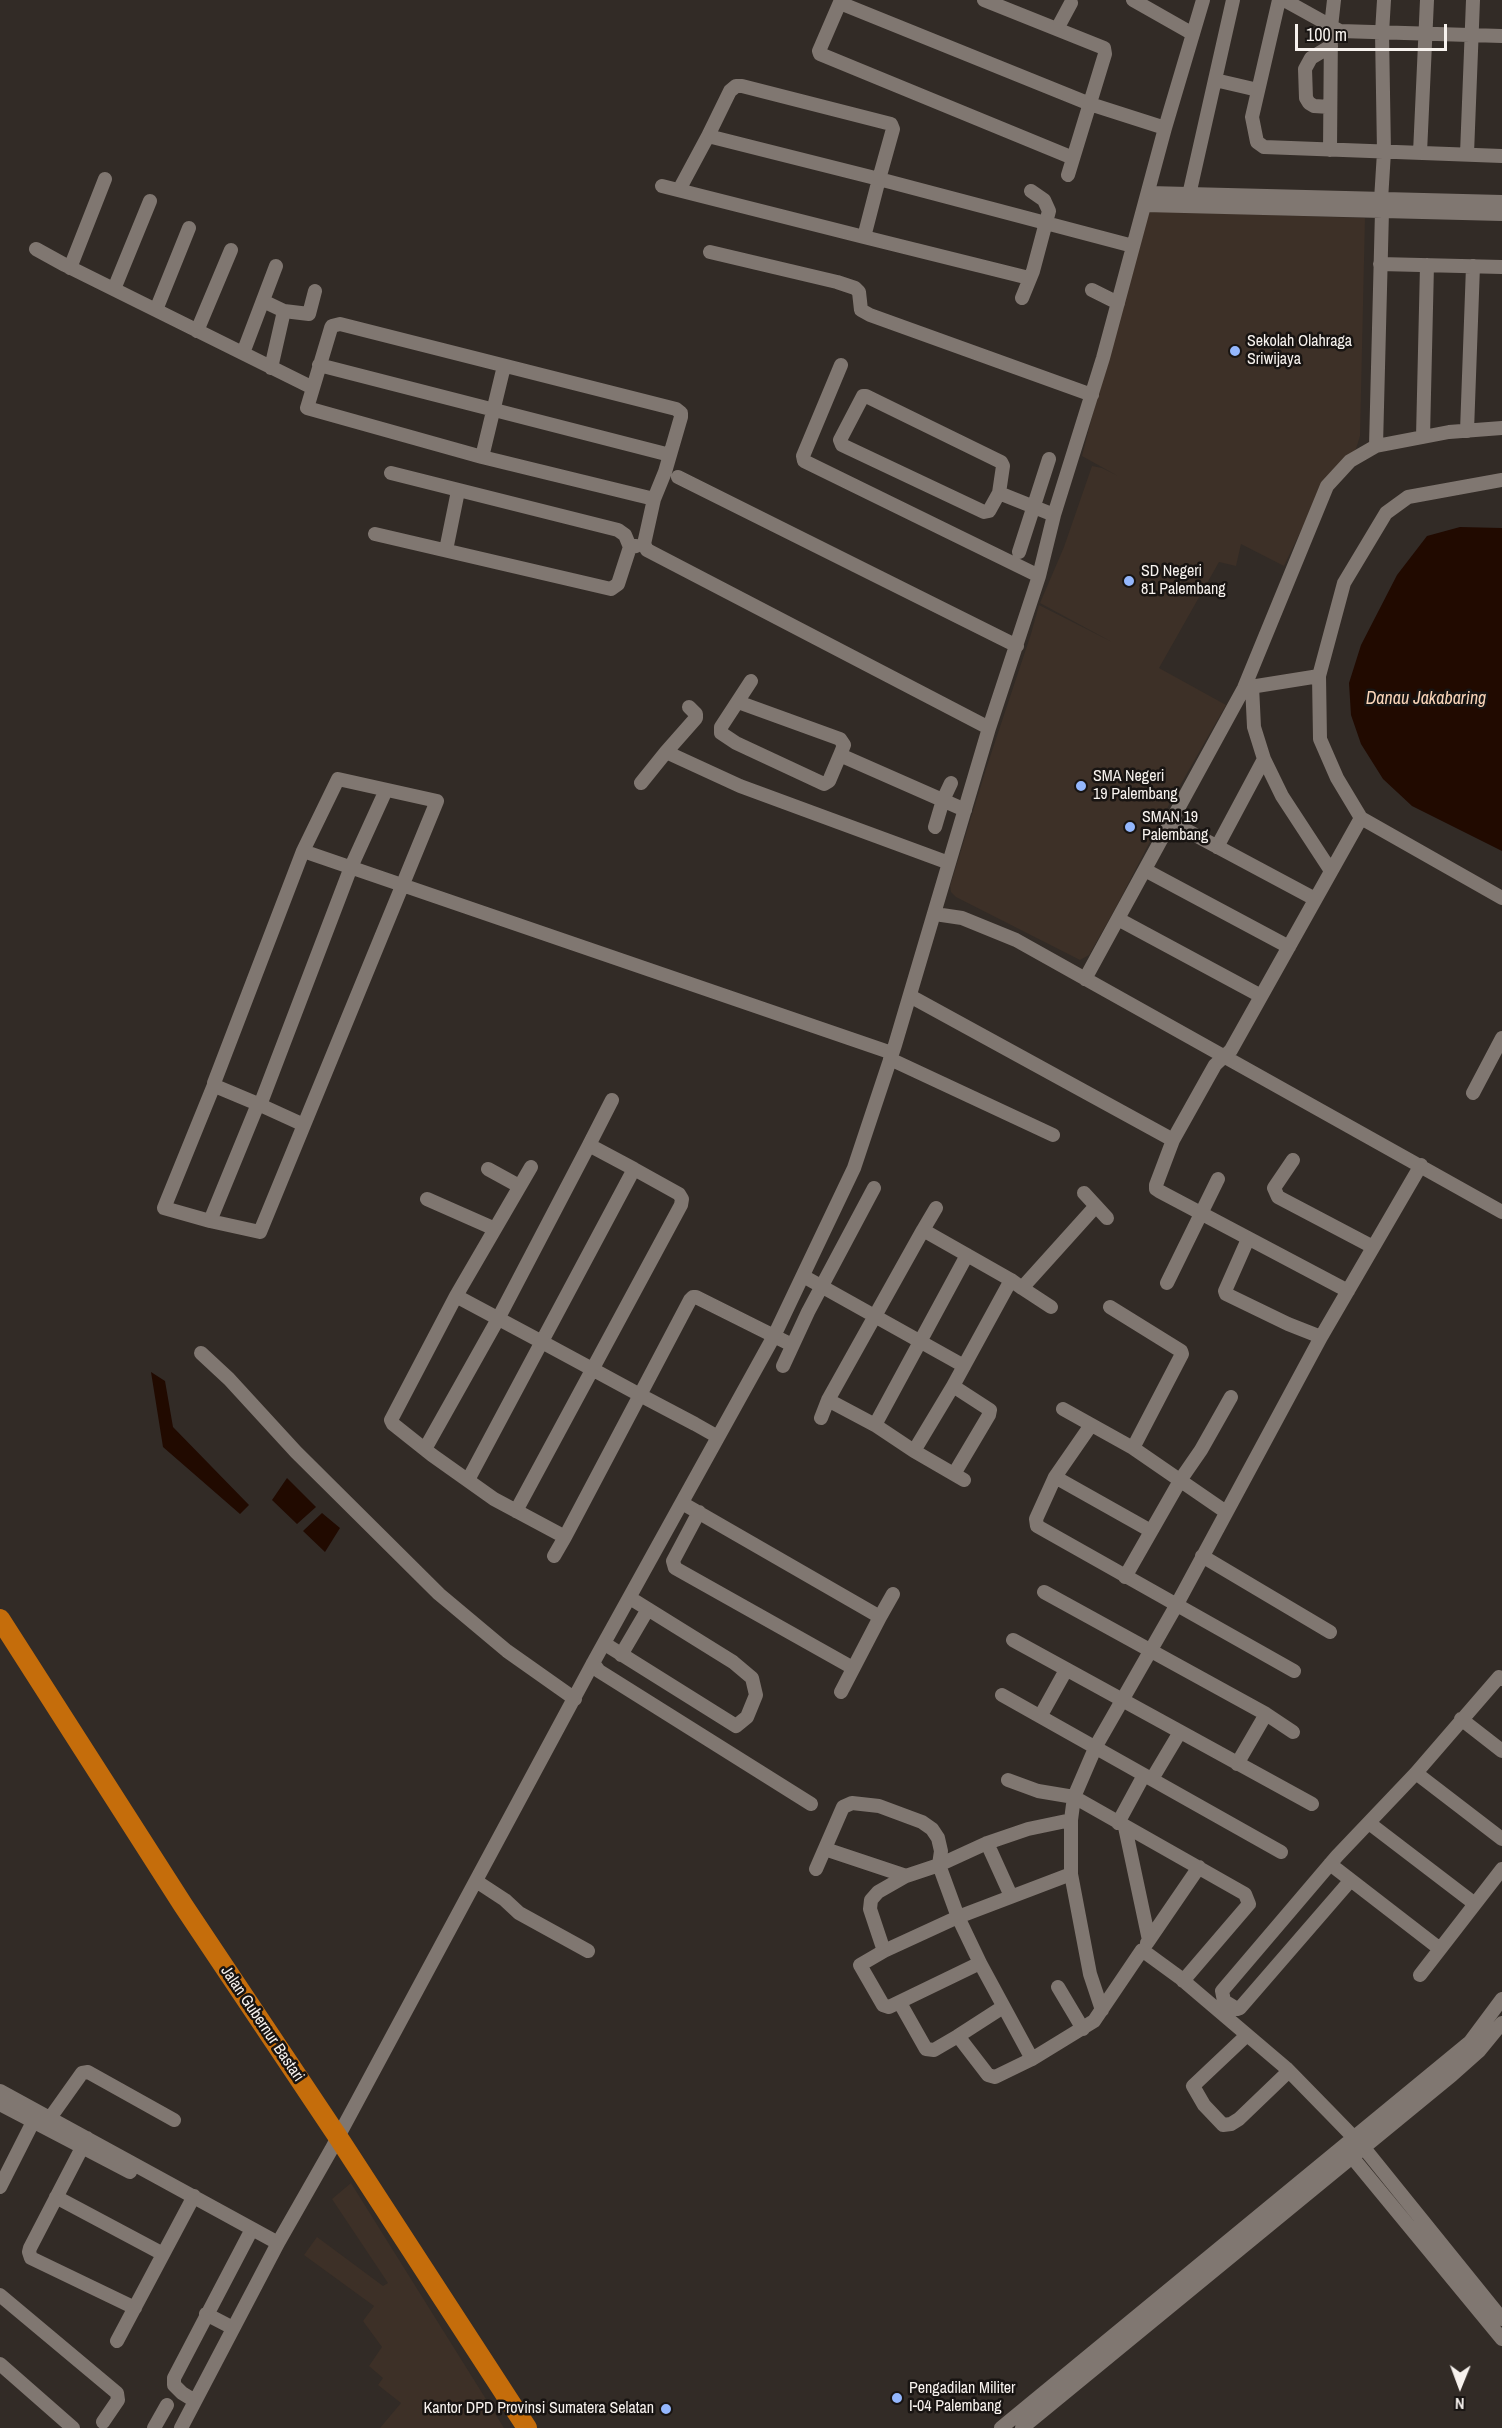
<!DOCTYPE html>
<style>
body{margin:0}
#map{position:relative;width:1502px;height:2428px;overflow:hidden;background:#322b26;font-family:"Archivo Narrow",sans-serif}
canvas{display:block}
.north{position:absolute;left:1430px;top:2356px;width:60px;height:60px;-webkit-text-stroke:4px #181412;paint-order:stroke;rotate:181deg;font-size:16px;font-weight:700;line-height:24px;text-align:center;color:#f7f2ee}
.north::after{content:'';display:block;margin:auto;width:21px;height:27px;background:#f7f2ee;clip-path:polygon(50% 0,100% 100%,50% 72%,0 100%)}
.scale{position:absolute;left:1295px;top:24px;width:152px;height:27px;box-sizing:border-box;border:3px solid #f7f2ee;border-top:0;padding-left:8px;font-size:18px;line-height:21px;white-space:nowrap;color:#f7f2ee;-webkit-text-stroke:4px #181412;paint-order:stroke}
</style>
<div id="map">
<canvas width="1502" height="2428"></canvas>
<div class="north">N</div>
<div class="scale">100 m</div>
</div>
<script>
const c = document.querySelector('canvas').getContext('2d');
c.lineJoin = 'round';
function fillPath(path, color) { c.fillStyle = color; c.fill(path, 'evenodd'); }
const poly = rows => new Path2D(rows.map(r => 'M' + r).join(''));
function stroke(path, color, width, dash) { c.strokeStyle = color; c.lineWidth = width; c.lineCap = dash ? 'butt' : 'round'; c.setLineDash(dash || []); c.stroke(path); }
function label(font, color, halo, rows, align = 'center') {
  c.font = font + ' "Archivo Narrow",sans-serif'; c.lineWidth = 5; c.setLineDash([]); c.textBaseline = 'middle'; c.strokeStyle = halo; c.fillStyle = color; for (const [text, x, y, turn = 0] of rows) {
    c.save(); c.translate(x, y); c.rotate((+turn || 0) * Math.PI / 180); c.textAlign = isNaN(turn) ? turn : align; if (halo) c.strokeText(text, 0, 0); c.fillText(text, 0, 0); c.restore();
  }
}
fillPath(poly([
 [1147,211,1365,218,1360,436,1356,449,1326,479,1284,566,1241,544,1236,566,1219,562,1159,668,1226,705,1170,803,1115,909,1089,955,1080,960,956,897,951,892,950,886,986,769,1031,634,1039,605,1112,642,1040,603,1064,547,1092,466,1102,468,1118,476,1082,456,1135,248],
 [351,2183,504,2428,380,2428,401,2403,378,2385,383,2378,369,2366,382,2347,363,2321,374,2306,304,2255,317,2237,383,2286,388,2283,332,2199]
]), '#3d3027');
fillPath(poly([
 [1460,527,1502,528,1502,851,1412,806,1383,779,1361,744,1351,715,1349,683,1361,645,1397,575,1427,536],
 [151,1372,165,1381,173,1427,249,1505,240,1514,163,1447],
 [287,1478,316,1507,297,1524,272,1500],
 [322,1513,340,1528,325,1552,303,1531]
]), '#210a00');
stroke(poly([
 [841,0,819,51,820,54,1073,158],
 [984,0,1104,48,1105,54,1068,175],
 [1133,0,1193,34],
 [1279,0,1252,117,1257,142,1264,147,1502,156],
 [1284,0,1340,31,1502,36],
 [840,3,1090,104,1165,128],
 [1057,29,1071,3],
 [1215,80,1258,90],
 [736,86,742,86,891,124,893,129,879,179,708,136,730,91,736,86],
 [1330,107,1314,106,1309,103,1306,98,1305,69,1311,58,1331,46],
 [1330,150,1331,27,1334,0],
 [1420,153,1427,0],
 [1467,154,1473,0],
 [662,186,864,237,879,179,1133,246],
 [679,190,708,136],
 [1149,193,1502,202],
 [1189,195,1233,0],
 [1381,200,1384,152,1382,33,1384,0],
 [1145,205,1502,214],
 [864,237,1029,278],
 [36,249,65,265,313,388],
 [710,252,837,282,855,288,859,292,861,310,870,315,1092,395],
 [1380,264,1502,267],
 [70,268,105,179],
 [114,289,150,201],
 [1092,290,1118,303],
 [1022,298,1033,271,1049,211,1044,200,1031,191],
 [263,301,284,311,309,314,315,291],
 [156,310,189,228],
 [197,331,231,250],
 [243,353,276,266],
 [319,365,670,455],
 [841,365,803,456,804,461,1039,576],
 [271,368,284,311],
 [1467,431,1473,266],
 [1423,437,1427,265],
 [1376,446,1382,211],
 [482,457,504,366],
 [391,473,618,530,625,535,630,547,636,546],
 [678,477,1017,646],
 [1502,480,1408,497,1386,513,1344,583,1319,676,1320,739,1337,778,1361,818,1502,898],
 [999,493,1003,466,1001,462,866,396,863,396,840,440,842,445,984,512,989,511,999,493,1054,515],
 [654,499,665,472,681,417,681,413,676,409,340,324,332,326,331,328,307,408,482,457,654,499,644,544,647,550,989,728],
 [375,534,611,589,618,584,630,547],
 [446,550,458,491],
 [1019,552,1049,459],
 [751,681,721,727,721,733,736,743,824,784,829,781,840,755,965,810],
 [1252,686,1254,727,1264,759,1282,796,1331,871],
 [1244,688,1319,676],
 [738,702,840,739,844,745,840,755],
 [689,707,696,714,696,718,666,752,740,786,949,863],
 [641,783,666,752],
 [1171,822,1315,899],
 [935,827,943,800,951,783],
 [1217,847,1264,759],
 [303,851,892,1053],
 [1145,870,1289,947],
 [935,914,962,918,1016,940,1502,1212],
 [1118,919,1261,996],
 [1085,979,1244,688,1327,486,1350,461,1376,446,1449,432,1502,428],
 [910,996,1173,1140],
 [890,1059,1053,1135],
 [1473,1093,1502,1038],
 [304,1125,258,1104,210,1221,260,1232,437,801,338,779,303,851,214,1083,215,1086,258,1104,262,1100,351,867,386,790],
 [589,1145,612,1100],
 [1293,1160,1274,1188,1278,1197,1373,1247],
 [488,1169,519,1186],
 [1084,1193,1107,1218],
 [427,1199,495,1229],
 [210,1221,164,1208,214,1085],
 [923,1230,936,1208],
 [1248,1239,1225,1291,1226,1294,1288,1324,1321,1337],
 [803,1276,964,1366],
 [1011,1280,1022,1288,1095,1207],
 [1167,1283,1218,1179],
 [1022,1288,1051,1307],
 [1348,1291,1159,1191,1156,1189,1156,1185,1173,1140,1206,1081,1215,1065,1231,1050,1361,818],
 [456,1296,531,1167],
 [1110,1307,1181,1351,1182,1354,1133,1448],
 [201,1353,229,1379,296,1452,439,1594,507,1651,575,1699],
 [783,1366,808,1312,874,1188],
 [953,1386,990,1410,989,1415,954,1474],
 [828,1400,875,1425],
 [1063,1409,1133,1448,1226,1512],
 [821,1418,828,1400,923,1230,1011,1280,953,1386,914,1451,964,1480],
 [1091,1425,1055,1477,1036,1519,1037,1526,1294,1671],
 [718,1437,695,1424,640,1395,592,1369,542,1342,456,1296,391,1420,393,1424,432,1455,494,1499,565,1537,640,1395,690,1300,693,1297,696,1297,792,1345],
 [425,1449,498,1319,589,1145,634,1169],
 [914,1451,875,1425,967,1255],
 [1055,1477,1151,1531],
 [468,1480,634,1169,679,1194,682,1199,681,1205,516,1511],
 [682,1503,880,1617,841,1692],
 [699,1512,673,1561,675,1568,853,1668],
 [554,1556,565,1537],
 [1202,1556,1330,1632],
 [1125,1577,1181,1479,1201,1450,1231,1397],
 [1044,1592,1266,1714,1293,1732],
 [880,1617,893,1594],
 [1013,1640,1312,1804],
 [605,1644,736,1726,747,1717,756,1695,752,1678,733,1662,630,1598],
 [621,1655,648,1609],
 [593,1663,599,1671,607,1676,811,1804],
 [1002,1695,1281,1852],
 [1041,1715,1066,1670],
 [1461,1719,1502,1751],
 [1237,1764,1266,1714],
 [1416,1773,1499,1677,1502,1679],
 [1152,1779,1180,1732],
 [1008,1780,1038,1791,1074,1797,1245,1894,1249,1904,1183,1981],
 [1118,1823,1144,1775],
 [1369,1823,1475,1904],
 [1125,1827,1149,1940],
 [825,1849,906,1876],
 [1330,1864,1440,1949],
 [816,1869,843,1807,852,1803,879,1806,922,1822,932,1829,938,1838,941,1851,939,1865,958,1917,884,1951,870,1909,871,1900,878,1892,906,1876,939,1865,987,1843],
 [476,1881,505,1900,519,1913,588,1951],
 [1350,1881,1240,2008,1237,2009,1224,2001,1222,1991,1337,1856,1416,1773,1502,1839],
 [1011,1896,987,1843,1028,1829,1071,1820],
 [1147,1943,1199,1867],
 [884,1951,860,1965,883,2005,889,2007,980,1963,958,1917,1071,1874],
 [980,1963,1032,2059],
 [1420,1975,1502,1869],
 [1058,1987,1083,2029],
 [900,2003,926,2049,934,2050,958,2036,988,2075,995,2077,1032,2059,1094,2021,1142,1950,1179,1977,1286,2068,1330,2113,1364,2148,1502,2319],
 [1102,2010,1090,1974,1071,1874,1071,1820,1074,1797,1096,1746,1176,1606,1321,1337,1421,1165],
 [1247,2035,1193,2086,1204,2105,1223,2125,1231,2124,1239,2119,1289,2071],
 [958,2036,1003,2007],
 [0,2091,278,2243],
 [0,2104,130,2172],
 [50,2118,82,2073,88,2072,174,2120],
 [87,2138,30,2248,29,2252,31,2258,135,2308],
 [1347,2151,1502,2339],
 [0,2187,37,2114],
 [56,2197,163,2254],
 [0,2295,117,2393,118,2400,103,2422],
 [206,2314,233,2328],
 [117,2341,194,2196],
 [0,2364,73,2428],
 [195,2401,182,2393,174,2385,174,2378,252,2229],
 [154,2428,167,2405],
 [181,2428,278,2243,331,2150,593,1663,774,1336,854,1168,895,1045,989,728,1039,576,1054,515,1103,358,1165,128,1203,0],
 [1001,2428,1470,2042,1502,1999],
 [1022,2428,1452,2075,1479,2051,1502,2023]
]), '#807771', 14);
stroke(poly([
 [0,1619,183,1905,338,2137,527,2428]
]), '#c56d0b', 20);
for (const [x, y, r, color] of [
 [1235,351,6,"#94b7fd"],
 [1129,581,6,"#94b7fd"],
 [1081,786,6,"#94b7fd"],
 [1130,827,6,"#94b7fd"],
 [897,2398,6,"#94b7fd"],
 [666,2409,6,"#94b7fd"]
]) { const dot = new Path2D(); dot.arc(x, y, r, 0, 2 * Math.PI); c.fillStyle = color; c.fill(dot); stroke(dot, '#181412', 2); }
label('16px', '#f7f2ee', '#181412', [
 ["Sekolah Olahraga",1247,342],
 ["Sriwijaya",1247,360],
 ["SD Negeri",1141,572],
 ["81 Palembang",1141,590],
 ["SMA Negeri",1093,777],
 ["19 Palembang",1093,795],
 ["SMAN 19",1142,818],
 ["Palembang",1142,836],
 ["Pengadilan Militer",909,2389],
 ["I-04 Palembang",909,2407],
 ["Kantor DPD Provinsi Sumatera Selatan",654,2409,"right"]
], 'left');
label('16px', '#f7f2ee', '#181412', [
 ["Jalan Gubernur Bastari",262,2024,56]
]);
label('italic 18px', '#fad5b9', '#181412', [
 ["Danau Jakabaring",1426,699]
]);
</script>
